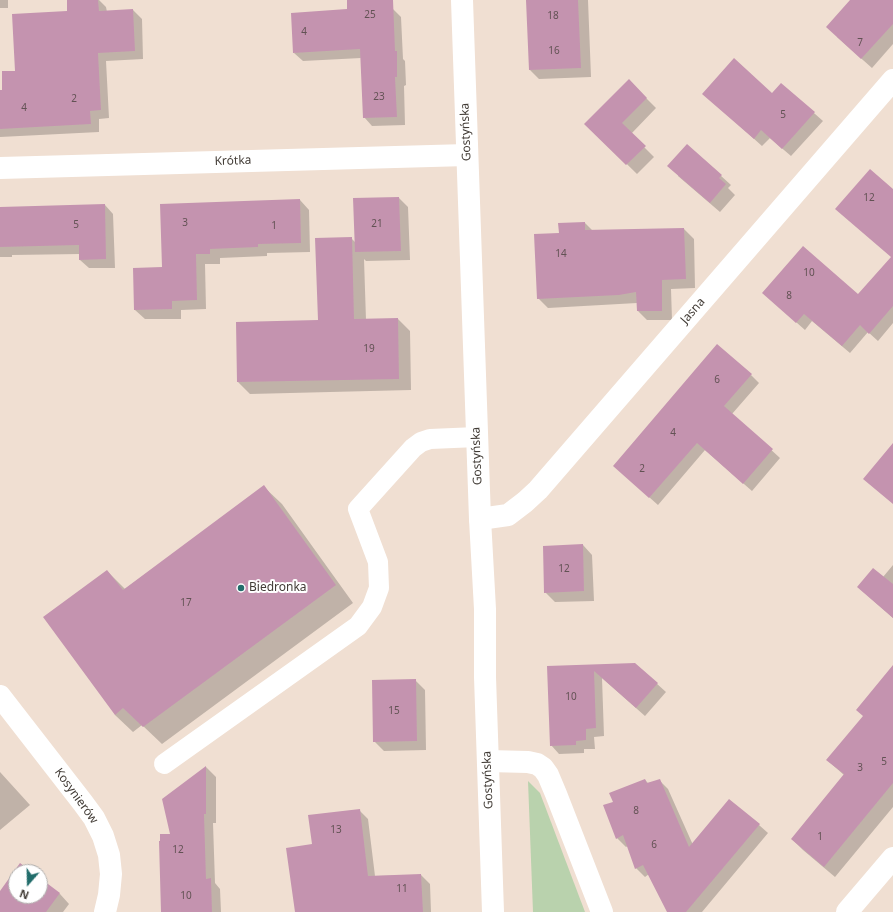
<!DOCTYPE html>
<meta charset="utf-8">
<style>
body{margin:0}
#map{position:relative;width:893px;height:912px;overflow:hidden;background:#f0dfd2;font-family:"Noto Sans",sans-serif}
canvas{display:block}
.north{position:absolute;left:8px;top:864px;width:40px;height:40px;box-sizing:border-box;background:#fff;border:1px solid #b3b1af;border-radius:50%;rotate:200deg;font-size:11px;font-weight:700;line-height:16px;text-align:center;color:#423c36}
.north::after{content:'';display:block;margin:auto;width:14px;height:18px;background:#226d6b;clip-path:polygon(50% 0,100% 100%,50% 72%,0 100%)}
</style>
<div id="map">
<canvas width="893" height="912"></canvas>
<div class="north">N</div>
</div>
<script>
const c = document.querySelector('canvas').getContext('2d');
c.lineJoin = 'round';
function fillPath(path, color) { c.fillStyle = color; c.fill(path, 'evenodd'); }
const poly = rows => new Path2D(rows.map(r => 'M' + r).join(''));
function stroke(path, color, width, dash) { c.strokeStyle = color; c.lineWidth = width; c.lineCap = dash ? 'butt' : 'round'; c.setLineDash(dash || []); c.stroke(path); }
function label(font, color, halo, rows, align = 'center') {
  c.font = font + ' "Noto Sans",sans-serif'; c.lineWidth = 4; c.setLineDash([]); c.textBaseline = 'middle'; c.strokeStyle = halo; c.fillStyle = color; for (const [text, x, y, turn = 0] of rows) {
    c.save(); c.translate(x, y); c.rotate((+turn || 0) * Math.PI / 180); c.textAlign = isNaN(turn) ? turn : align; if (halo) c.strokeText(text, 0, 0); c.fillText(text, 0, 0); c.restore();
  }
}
fillPath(poly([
 [528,781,540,793,585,912,533,912]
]), '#b9d2ad');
fillPath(poly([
 [0,0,8,0,8,8,0,8],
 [68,0,99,0,106,7,107,12,133,10,142,19,143,59,106,61,109,118,99,119,99,132,0,137,0,91,4,90,16,71,68,12],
 [527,0,588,0,591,77,539,79,530,70],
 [852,0,885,0,893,7,893,44,872,68,837,37],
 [392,8,401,17,403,59,405,61,406,85,404,86,405,125,372,126,364,117,361,58,303,61,294,53],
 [629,81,656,108,631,134,654,157,637,174,586,124],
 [781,84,823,121,791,156,770,138,762,146,704,94,773,94],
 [687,145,731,185,728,188,735,195,720,212,678,176],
 [399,198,408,207,410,260,366,261,364,259,366,320,398,319,410,331,411,390,250,394,238,382,319,321,351,238,356,243],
 [300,200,309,210,310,252,267,253,267,256,220,258,220,264,205,264,206,309,181,310,181,319,145,319,135,310,163,268],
 [105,205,113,214,115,268,89,268,80,260,80,254,12,255,12,257,0,257,0,208],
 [585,223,593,231,684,229,694,239,695,288,671,289,672,320,647,320,638,311,637,303,548,308,538,298,560,234],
 [858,296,893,305,893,323,878,341,868,332,850,353,812,321,805,330,771,300],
 [751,375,759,383,732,414,780,458,752,491,705,450,658,505,614,466],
 [264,487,282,504,353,603,162,744,142,725,133,732,115,715,107,571,125,589],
 [583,545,592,555,594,601,555,602,545,592],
 [893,565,893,618,858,587,883,577],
 [635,664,666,692,645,716,602,678,604,736,594,737,595,749,584,749,584,753,559,754,551,745,548,667],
 [893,666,893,807,835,877,803,850,792,839,844,775,827,760,864,717],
 [415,680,425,690,426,750,384,751,374,741],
 [206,767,216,777,216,823,213,823,215,883,220,889,221,912,162,912,172,835,163,799],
 [0,772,30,805,0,830],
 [645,780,648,783,660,781,668,789,693,845,759,825,768,833,702,912,668,912,649,874,645,877,636,868,628,846,626,847,617,838,605,806,614,802],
 [359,810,368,819,375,876,421,875,430,884,431,912,327,912],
 [20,865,30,872,16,872,16,896,40,896,40,879,60,894,69,904,63,912,0,912,0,892]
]), '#0003');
fillPath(poly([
 [67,0,98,0,99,11,133,9,135,51,98,53,101,110,90,111,91,124,0,129,0,90,2,90,2,71,15,71,12,14,67,11],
 [347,0,393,0,395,51,397,51,397,77,395,77,397,117,363,118,360,49,293,53,291,13,347,9],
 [526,0,578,0,581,68,529,70],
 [850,0,893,0,893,24,861,59,826,27],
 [734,58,772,93,781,83,815,112,782,149,761,130,754,139,702,94],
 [629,79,647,98,622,123,646,146,626,165,584,124],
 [687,144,722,175,719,178,726,184,710,203,667,166],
 [870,169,893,189,893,306,869,334,860,325,842,346,804,314,796,323,762,293,803,246,858,294,891,257,835,209],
 [399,197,401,251,355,252,353,198],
 [300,199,301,243,258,244,258,247,210,249,210,254,196,254,197,300,172,301,172,309,134,310,133,268,162,267,160,204],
 [105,204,106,259,79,260,79,245,0,247,0,207],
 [585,222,585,230,684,228,686,279,662,280,662,311,637,311,636,292,619,295,537,299,534,234,559,233,558,223],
 [352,237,354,319,398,318,399,379,237,382,236,322,318,320,315,238],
 [717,344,752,374,724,406,773,449,743,484,697,443,649,498,613,466],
 [893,443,893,504,863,479],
 [264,485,336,585,143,727,123,708,115,715,43,617,107,570,123,590],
 [583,544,584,591,544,593,543,546],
 [873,568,893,584,893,618,857,587],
 [635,663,658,683,636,708,594,671,596,728,586,729,586,740,576,741,576,745,550,746,547,666],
 [893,665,893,783,824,867,791,839,844,774,826,760,863,716,856,710],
 [416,679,417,741,373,742,372,680],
 [206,766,206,814,204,814,206,879,211,878,212,912,161,912,159,841,160,841,160,834,170,834,162,799],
 [645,779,647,783,660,779,689,847,729,799,760,824,686,912,667,912,643,865,635,869,623,835,616,839,603,805,613,802,609,793],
 [360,809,368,876,421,874,423,912,295,912,286,848,312,844,308,815],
 [20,863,32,872,16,872,16,896,40,896,40,878,60,893,46,912,0,912,0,891]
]), '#c493af');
stroke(poly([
 [164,764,358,626,372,607,379,588,378,562,358,509,413,448,421,442,430,439,477,437]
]), '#fff', 20);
stroke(poly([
 [0,168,467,155],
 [480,519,508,515,525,502,538,490,893,80],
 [0,696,83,803,94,818,103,836,109,855,111,874,109,895,105,912],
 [488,761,528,762,537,764,543,768,548,775,556,794,602,912],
 [847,912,893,858]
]), '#fff', 22);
stroke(poly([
 [462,0,480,519,485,609,485,677,493,912]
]), '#fff', 22);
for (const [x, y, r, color] of [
 [241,588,4,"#226d6b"]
]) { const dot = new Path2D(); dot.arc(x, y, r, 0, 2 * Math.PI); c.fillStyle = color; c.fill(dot); stroke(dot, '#fff', 1.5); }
label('10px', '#625254', null, [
 ["25",370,15],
 ["18",553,16],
 ["4",304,32],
 ["7",860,43],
 ["16",554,51],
 ["23",379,97],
 ["2",74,99],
 ["4",24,108],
 ["5",783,115],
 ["12",869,198],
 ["3",185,223],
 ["21",377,224],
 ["5",76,225],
 ["1",274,226],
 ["14",561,254],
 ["10",809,273],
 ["8",789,296],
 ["19",369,349],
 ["6",717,380],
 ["4",673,433],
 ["2",642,469],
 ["12",564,569],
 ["17",186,603],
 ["10",571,697],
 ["15",394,711],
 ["5",884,762],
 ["3",860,768],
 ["8",636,811],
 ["13",336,830],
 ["1",820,837],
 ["6",654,845],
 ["12",178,850],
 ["11",402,889],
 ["10",186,896]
]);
label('12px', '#423c36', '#fff', [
 ["Gostyńska",466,132,-92],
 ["Krótka",233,161,-2],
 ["Jasna",693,311,-49],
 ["Gostyńska",477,456,-92],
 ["Gostyńska",488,780,-92],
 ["Kosynierów",76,796,54]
]);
label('12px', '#423c36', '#fff', [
 ["Biedronka",249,588]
], 'left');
</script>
